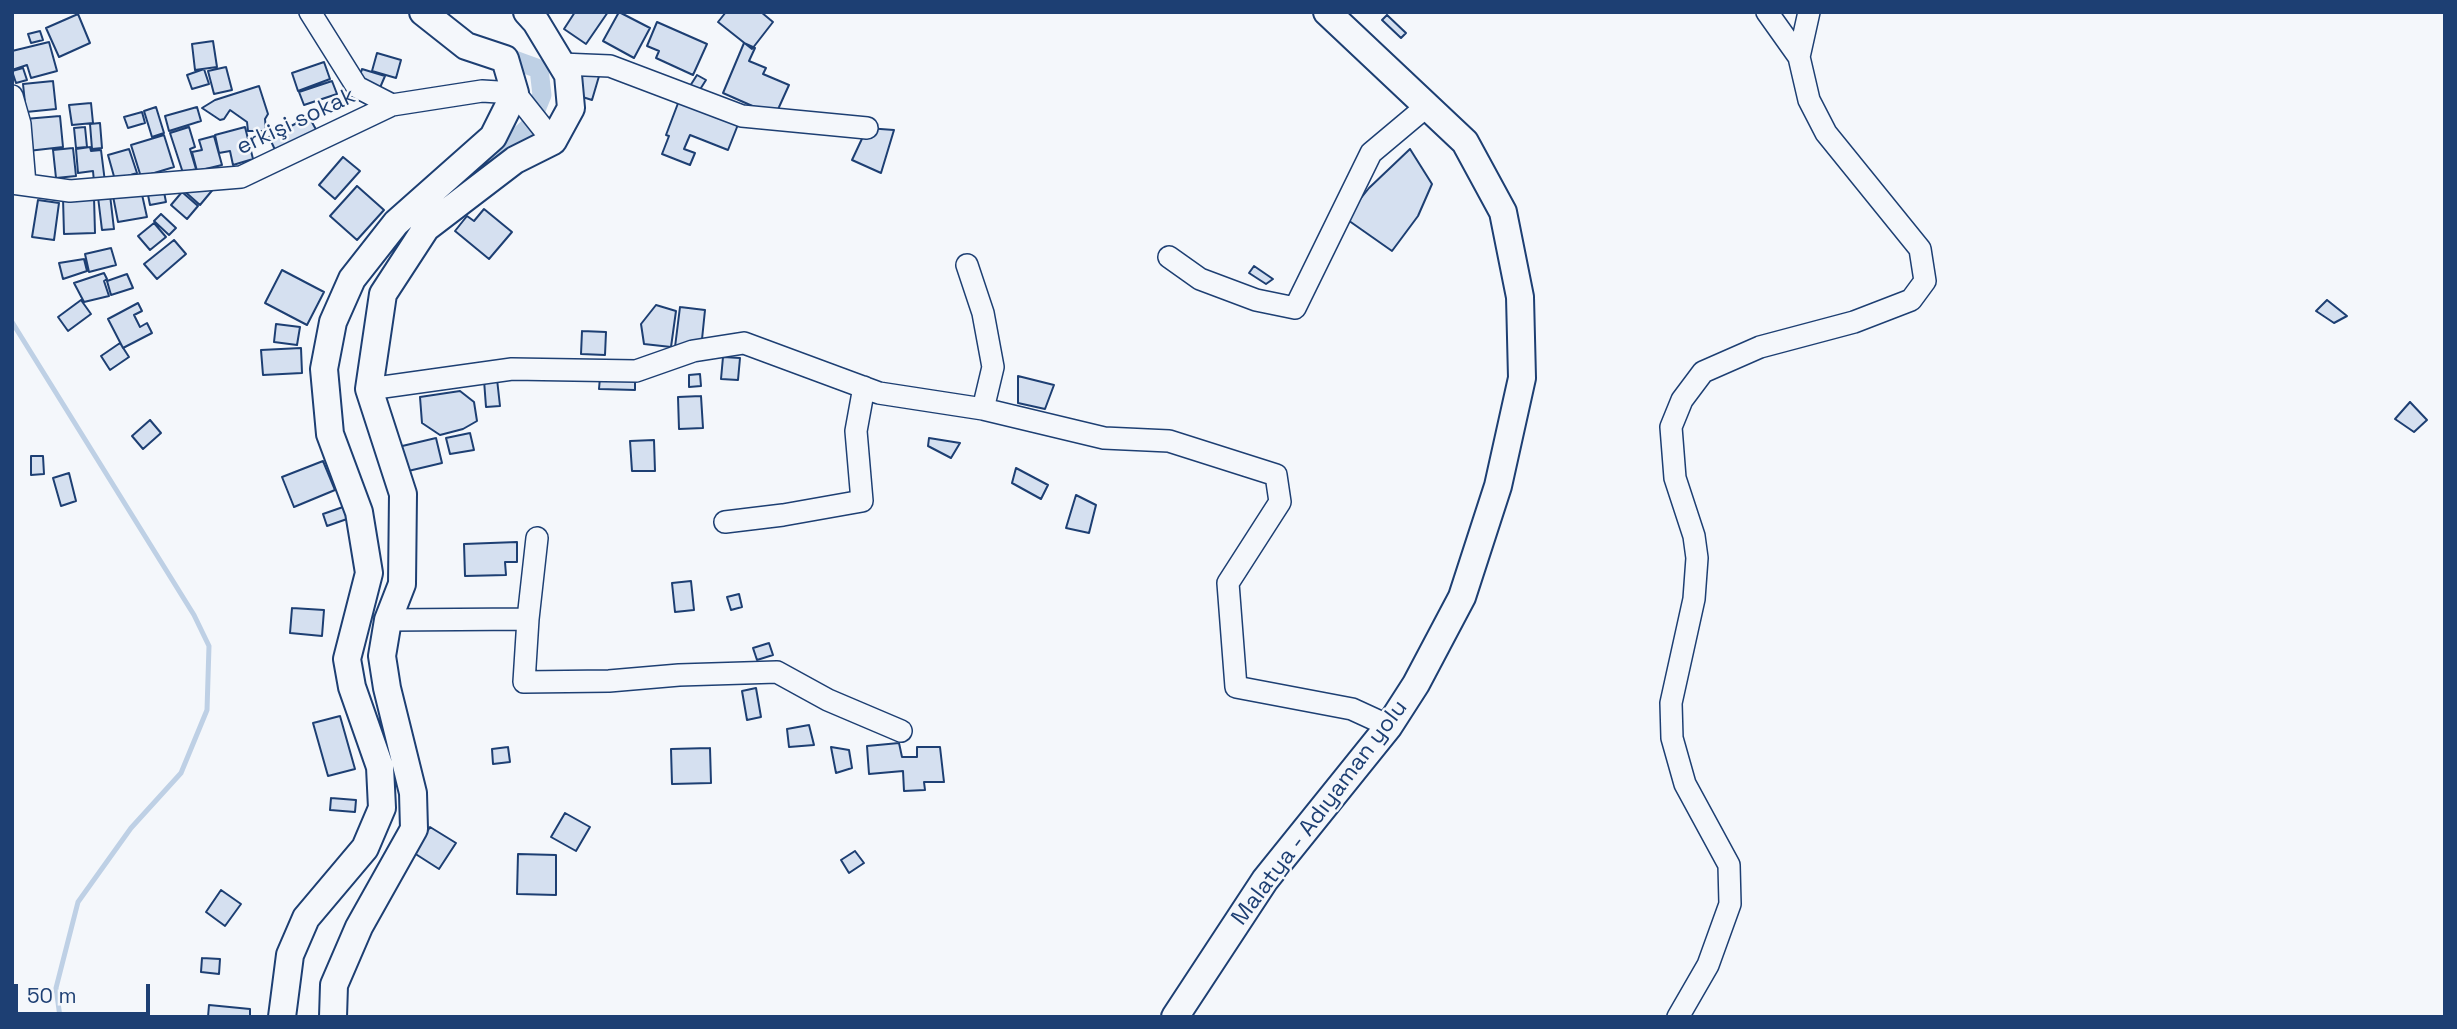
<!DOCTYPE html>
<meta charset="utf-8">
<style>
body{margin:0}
#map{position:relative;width:2457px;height:1029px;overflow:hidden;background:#f4f7fb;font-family:"Space Grotesk",sans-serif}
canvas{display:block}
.frame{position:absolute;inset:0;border:14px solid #1d3f73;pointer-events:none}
.scale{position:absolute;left:14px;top:984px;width:136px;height:32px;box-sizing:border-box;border:4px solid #1d3f73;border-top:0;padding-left:9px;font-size:21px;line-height:24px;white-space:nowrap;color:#1d3f73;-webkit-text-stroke:5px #f4f7fb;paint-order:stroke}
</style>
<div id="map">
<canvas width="2457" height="1029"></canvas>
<div class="frame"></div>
<div class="scale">50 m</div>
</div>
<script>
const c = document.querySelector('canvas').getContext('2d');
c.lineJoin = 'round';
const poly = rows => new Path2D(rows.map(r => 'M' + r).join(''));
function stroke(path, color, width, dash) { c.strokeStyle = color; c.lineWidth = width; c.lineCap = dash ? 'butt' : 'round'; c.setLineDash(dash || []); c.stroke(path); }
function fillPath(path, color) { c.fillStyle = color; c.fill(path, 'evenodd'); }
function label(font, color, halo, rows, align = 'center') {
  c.font = font + ' "Space Grotesk",sans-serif'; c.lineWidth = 5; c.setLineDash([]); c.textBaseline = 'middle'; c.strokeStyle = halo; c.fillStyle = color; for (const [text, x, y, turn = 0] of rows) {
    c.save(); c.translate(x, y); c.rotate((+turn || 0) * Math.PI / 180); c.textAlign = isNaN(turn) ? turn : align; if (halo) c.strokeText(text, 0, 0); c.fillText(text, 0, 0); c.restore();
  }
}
stroke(poly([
 [12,322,194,615,209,646,207,710,181,773,131,828,78,902,56,988,60,1017]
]), '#bed0e5', 5);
stroke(poly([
 [490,162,529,127,542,95,539,69,495,53]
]), '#bed0e5', 19);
const building = poly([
 [575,12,608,12,586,44,564,29,575,12],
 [619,12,650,28,634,58,603,41,619,12],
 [726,12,761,12,773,22,752,49,718,22,726,12],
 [78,14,90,43,59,57,46,28,78,14],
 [1387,15,1406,33,1401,38,1382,20,1387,15],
 [657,22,707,44,693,75,656,58,659,51,647,46,657,22],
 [40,31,43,40,31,43,28,34,40,31],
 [213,41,217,67,195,70,192,44,213,41],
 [49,42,57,71,31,78,27,65,12,70,12,51,49,42],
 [744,43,755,48,749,61,766,68,763,74,789,85,775,116,723,93,744,43],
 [377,53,401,60,396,78,372,71,377,53],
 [568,56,602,66,592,100,557,89,568,56],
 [324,62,330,79,298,91,292,73,324,62],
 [226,67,232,90,214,94,208,71,226,67],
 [23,68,27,80,16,83,12,71,23,68],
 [204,69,209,84,192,89,187,75,204,69],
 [362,69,385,76,379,90,358,82,362,69],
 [697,75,706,80,699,91,690,86,697,75],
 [53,81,56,109,26,112,23,84,53,81],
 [332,81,337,94,304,105,299,92,332,81],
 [259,86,268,114,265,119,266,131,248,131,247,122,230,110,224,119,220,120,202,108,215,100,259,86],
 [680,98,739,122,728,150,690,135,684,149,695,153,690,165,662,154,669,136,666,135,680,98],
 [91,103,93,123,72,125,69,105,91,103],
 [156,107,164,133,152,137,144,111,156,107],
 [197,107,201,121,169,131,165,116,197,107],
 [142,112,145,123,128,128,124,117,142,112],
 [60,116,63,147,28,151,25,119,60,116],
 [309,117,318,133,277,154,269,137,309,117],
 [100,123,102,148,92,149,90,124,100,123],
 [85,127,87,147,76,148,74,128,85,127],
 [189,127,195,147,190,149,196,169,183,173,170,133,189,127],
 [245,127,253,159,233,165,230,151,219,153,215,135,245,127],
 [867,128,894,130,881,173,852,160,867,128],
 [164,135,174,167,141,177,131,145,164,135],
 [214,136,222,165,197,171,192,152,202,150,199,140,214,136],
 [90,147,91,151,101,150,105,182,94,182,93,171,78,173,76,149,90,147],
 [73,148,76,176,56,178,53,150,73,148],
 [129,149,137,173,115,180,108,155,129,149],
 [1410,149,1432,184,1418,216,1392,251,1345,218,1369,188,1410,149],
 [343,157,360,171,335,199,319,185,343,157],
 [357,186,384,210,357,240,330,216,357,186],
 [163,187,166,202,150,205,147,190,163,187],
 [215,187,200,205,182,189,215,187],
 [141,190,147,217,118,222,113,196,141,190],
 [182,192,198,206,187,219,171,205,182,192],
 [110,195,114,229,102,230,98,197,110,195],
 [94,197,95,233,64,234,63,198,94,197],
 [38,200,59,203,54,240,32,237,38,200],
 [484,209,512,232,489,259,455,231,467,216,474,221,484,209],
 [161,214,176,228,169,235,154,221,161,214],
 [154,223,166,237,150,250,138,236,154,223],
 [174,240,186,254,157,279,144,264,174,240],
 [111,248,116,265,89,272,85,254,111,248],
 [84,259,87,271,63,279,59,263,84,259],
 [1254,266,1273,279,1266,284,1249,273,1254,266],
 [282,270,324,292,307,325,265,303,282,270],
 [104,273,107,279,104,281,109,296,84,302,74,283,104,273],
 [127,274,133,288,111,295,107,281,127,274],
 [81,300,91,314,68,331,58,317,81,300],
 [2327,300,2347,316,2334,323,2316,311,2327,300],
 [138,303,142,311,134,315,140,327,147,323,152,333,123,348,108,319,138,303],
 [656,305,676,311,671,347,644,344,641,324,656,305],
 [680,307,705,310,701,349,675,347,680,307],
 [276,324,300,327,297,345,274,342,276,324],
 [582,331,606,332,605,355,581,354,582,331],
 [120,343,129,357,110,370,101,356,120,343],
 [301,348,302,373,263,375,261,350,301,348],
 [723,357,740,358,738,380,721,379,723,357],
 [700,374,701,386,689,387,689,375,700,374],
 [1018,376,1054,385,1045,409,1018,403,1018,376],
 [600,377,635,377,635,390,599,389,600,377],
 [497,379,500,406,486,407,484,380,497,379],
 [460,391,474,402,477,421,463,429,440,435,422,423,420,397,460,391],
 [701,396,703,428,679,429,678,397,701,396],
 [2410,402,2427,420,2414,432,2395,419,2410,402],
 [150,420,161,433,143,449,132,436,150,420],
 [470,433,474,450,450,454,446,438,470,433],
 [436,438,442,463,404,472,398,447,436,438],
 [929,438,960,443,951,458,928,446,929,438],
 [654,440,655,471,632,471,630,441,654,440],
 [31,456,43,456,44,474,31,475,31,456],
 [323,461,335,490,294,507,282,477,323,461],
 [1016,468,1048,485,1041,499,1012,483,1016,468],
 [69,473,76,501,61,506,53,478,69,473],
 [1076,495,1096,505,1089,533,1066,528,1076,495],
 [343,507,347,519,327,526,323,514,343,507],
 [517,542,517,562,505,562,506,575,465,576,464,544,517,542],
 [691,581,694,610,675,612,672,583,691,581],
 [739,594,742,607,731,610,727,597,739,594],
 [292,608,324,610,322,636,290,633,292,608],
 [769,643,773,655,757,660,753,648,769,643],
 [756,688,761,717,747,720,742,691,756,688],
 [340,716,355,769,328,776,313,723,340,716],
 [809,725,814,745,789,747,787,729,809,725],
 [899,743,902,757,917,757,917,747,940,747,944,782,924,782,925,790,904,791,903,771,869,774,867,746,899,743],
 [508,747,510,762,493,764,492,749,508,747],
 [831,747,849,750,852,768,836,773,831,747],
 [710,748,711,783,672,784,671,749,710,748],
 [331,798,356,800,355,812,330,810,331,798],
 [565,813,590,827,576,851,551,837,565,813],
 [430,827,456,843,439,869,414,853,430,827],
 [855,851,864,863,849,873,841,860,855,851],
 [518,854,556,855,556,895,517,894,518,854],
 [221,890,241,904,225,926,206,912,221,890],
 [202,958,220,959,219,974,201,972,202,958],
 [209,1005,250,1009,250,1017,208,1017,209,1005]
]);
fillPath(building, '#d5e0f0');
stroke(building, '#1d3f73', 2);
const minor = poly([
 [310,12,357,87,392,105],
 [1767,12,1799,57],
 [561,64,610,66,742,116,867,128],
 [12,96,20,124,25,184],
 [12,183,70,191,241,177,392,105,482,91,515,93,553,141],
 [1169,257,1200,279,1256,300,1295,308,1371,153,1427,106],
 [967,265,983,313,993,367,983,409],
 [369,389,512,369,636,371,693,351,744,343,879,393,983,409,1104,438,1169,441,1276,475,1280,502,1228,583,1236,687,1352,709,1389,726],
 [725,522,783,515,862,501,856,431,864,387],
 [537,538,528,619,524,682,609,681,679,675,777,672,828,700,901,731],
 [388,620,528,619],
 [1678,1017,1708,965,1730,904,1729,865,1685,784,1672,738,1671,703,1694,599,1697,558,1694,536,1675,478,1671,427,1682,400,1703,372,1760,347,1854,322,1911,300,1925,281,1920,249,1826,133,1809,100,1799,57,1809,12]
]);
const major = poly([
 [282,1017,290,955,306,918,365,848,382,808,380,767,352,687,347,659,369,573,359,512,330,434,324,369,333,322,352,279,396,223,493,137,515,93,505,59,466,46,423,12],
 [333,1017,334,985,359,927,414,829,413,793,387,688,382,656,388,620,402,584,403,494,369,389,383,294,426,228,515,160,553,141,571,108,568,75,536,22,527,12],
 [1175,1017,1265,880,1389,726,1416,684,1462,597,1498,486,1522,378,1520,297,1503,212,1465,142,1327,12]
]);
stroke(minor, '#1d3f73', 24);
stroke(major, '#1d3f73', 30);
stroke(minor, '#f4f7fb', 21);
stroke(major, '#f4f7fb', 26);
label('23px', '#1d3f73', '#f4f7fb', [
 ["erkişi sokak",296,122,-25],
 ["Malatya - Adıyaman yolu",1320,813,-53]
]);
</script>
